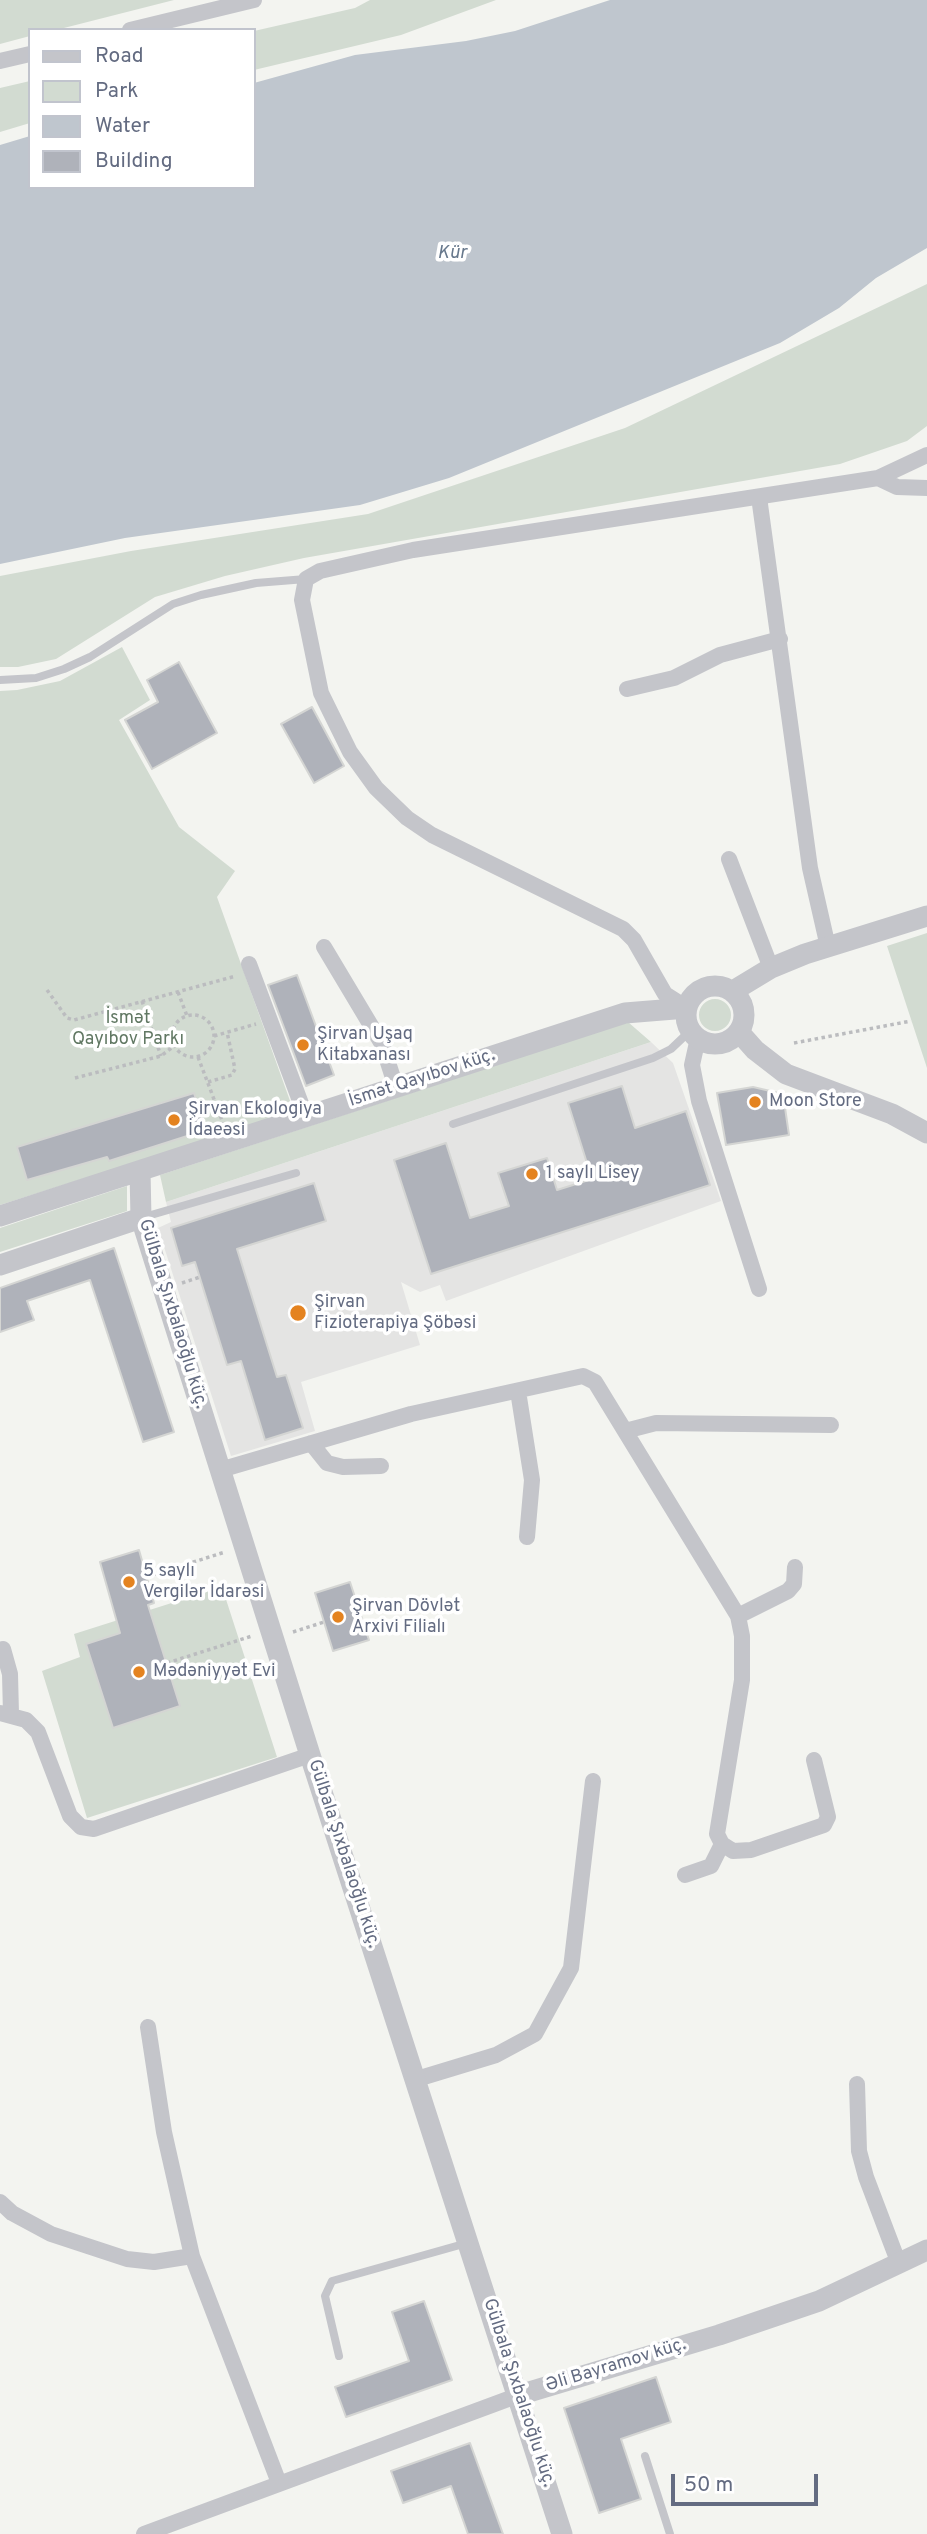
<!DOCTYPE html>
<meta charset="utf-8">
<style>
body{margin:0}
#map{position:relative;width:927px;height:2534px;overflow:hidden;background:#f3f4f0;font-family:Overpass,sans-serif}
canvas{display:block}
.legend{position:absolute;left:28px;top:28px;width:228px;height:161px;box-sizing:border-box;background:#fff;border:2px solid #c1c4cd;margin:0;padding:9px 12px;list-style:none;font-size:21px;color:#636b81}
.legend li{display:flex;align-items:center;gap:14px;height:35px}
.legend b{width:35px;border:2px solid #c1c4cd}
.scale{position:absolute;left:671px;top:2474px;width:147px;height:32px;box-sizing:border-box;border:4px solid #636b81;border-top:0;padding-left:9px;font-size:21px;line-height:24px;white-space:nowrap;color:#636b81;-webkit-text-stroke:5px #fff;paint-order:stroke}
</style>
<div id="map">
<canvas width="927" height="2534"></canvas>
<ul class="legend">
<li><b style="height:9px;background:#c4c5ca"></b>Road</li>
<li><b style="height:19px;background:#d2dbd1"></b>Park</li>
<li><b style="height:19px;background:#bfc6ce"></b>Water</li>
<li><b style="height:19px;background:#afb2ba"></b>Building</li>
</ul>
<div class="scale">50 m</div>
</div>
<script>
const c = document.querySelector('canvas').getContext('2d');
c.lineJoin = 'round';
function fillPath(path, color) { c.fillStyle = color; c.fill(path, 'evenodd'); }
const poly = rows => new Path2D(rows.map(r => 'M' + r).join(''));
function stroke(path, color, width, dash) { c.strokeStyle = color; c.lineWidth = width; c.lineCap = dash ? 'butt' : 'round'; c.setLineDash(dash || []); c.stroke(path); }
function label(font, color, halo, rows, align = 'center') {
  c.font = font + ' Overpass,sans-serif'; c.lineWidth = 7; c.setLineDash([]); c.textBaseline = 'middle'; c.strokeStyle = halo; c.fillStyle = color; for (const [text, x, y, turn = 0] of rows) {
    c.save(); c.translate(x, y); c.rotate((+turn || 0) * Math.PI / 180); c.textAlign = isNaN(turn) ? turn : align; if (halo) c.strokeText(text, 0, 0); c.fillText(text, 0, 0); c.restore();
  }
}
fillPath(poly([
 [651,1042,673,1063,721,1201,446,1301,440,1285,420,1292,401,1282,420,1345,301,1382,315,1431,231,1456,158,1228,171,1222,166,1202]
]), '#e4e4e3');
fillPath(poly([
 [0,0,174,0,56,30,30,30,30,36,0,44],
 [370,0,496,0,401,35,254,70,254,31,355,8],
 [30,81,30,123,0,132,0,88],
 [927,284,927,426,907,441,840,464,304,558,225,576,155,597,56,659,18,667,0,667,0,576,131,551,368,514,625,428],
 [122,647,150,700,119,720,179,827,235,871,217,897,294,1112,0,1205,0,691,17,690,60,681],
 [927,933,927,1068,887,946],
 '699 1015a16 16 0 1 1 32 0a16 16 0 1 1-32 0Z',
 [628,1022,651,1042,166,1202,160,1175],
 [127,1186,127,1211,0,1252,0,1228],
 [222,1587,277,1757,87,1818,42,1671,80,1657,74,1634]
]), '#d2dbd1');
fillPath(poly([
 [610,0,927,0,927,248,876,278,839,308,780,343,449,478,360,505,125,538,0,564,0,145,30,136,30,187,254,187,254,83,355,55,466,41,515,31]
]), '#bfc6ce');
const building = poly([
 [179,662,217,733,152,769,125,720,158,702,147,680,179,662],
 [312,707,344,766,314,783,281,724,312,707],
 [297,975,334,1075,306,1086,268,985,297,975],
 [622,1086,635,1128,686,1111,710,1185,431,1274,394,1160,446,1143,470,1218,509,1206,498,1173,547,1158,557,1190,592,1179,568,1103,622,1086],
 [753,1087,783,1094,789,1135,726,1145,717,1093,753,1087],
 [194,1093,206,1130,109,1161,107,1157,27,1180,17,1147,194,1093],
 [314,1183,326,1221,237,1249,277,1377,286,1375,303,1428,265,1440,241,1361,227,1365,195,1262,182,1266,171,1228,314,1183],
 [114,1248,174,1432,143,1442,90,1280,27,1301,34,1320,0,1332,0,1288,114,1248],
 [139,1550,154,1603,148,1605,180,1706,113,1728,86,1644,120,1633,100,1562,139,1550],
 [350,1582,369,1640,333,1651,315,1593,350,1582],
 [424,2301,452,2380,346,2417,335,2387,409,2361,392,2312,424,2301],
 [656,2377,671,2422,621,2439,641,2499,599,2513,564,2408,656,2377],
 [470,2443,503,2534,468,2534,451,2486,403,2503,391,2471,470,2443]
]);
fillPath(building, '#afb2ba');
stroke(building, '#d4d5d3', 2);
stroke(poly([
 [47,990,67,1018,74,1020,236,976],
 [178,992,187,1016],
 [142,1001,161,1056],
 '172 1036a21 21 0 1 1 42 0a21 21 0 1 1-42 0Z',
 [214,1036,256,1024],
 [794,1043,911,1021],
 [198,1057,223,1123],
 [75,1078,161,1056,174,1046],
 [208,1082,232,1075,235,1069,227,1032],
 [182,1283,200,1277],
 [146,1577,225,1552],
 [293,1632,324,1622],
 [167,1663,252,1636]
]), '#bbbcbf', 3.5, [3.5, 3.5]);
stroke(poly([
 [0,680,36,678,64,669,90,657,173,604,201,595,256,583,306,579],
 [453,1124,653,1058,671,1049,691,1030],
 [144,1217,296,1173],
 [339,2356,325,2296,332,2281,467,2243],
 [645,2456,670,2534]
]), '#c4c5ca', 8);
stroke(poly([
 [130,30,254,0],
 [0,61,30,54],
 [878,478,897,487,927,488],
 [759,497,810,868,828,947],
 [627,689,674,678,720,655,780,639],
 [729,859,771,968],
 [324,947,382,1044,396,1087],
 [249,964,306,1117],
 [687,1008,665,994,634,940,623,929,432,835,407,818,376,788,350,752,321,693,302,600,306,579,320,571,413,550,878,478,927,455],
 [698,1038,692,1065,699,1101,759,1289],
 [518,1391,532,1480,527,1537],
 [625,1431,656,1423,831,1425],
 [311,1443,327,1463,343,1467,381,1466],
 [220,1470,411,1414,583,1376,595,1382,738,1616,742,1636,742,1680,717,1834,722,1844,733,1851,751,1850,824,1825,828,1817,814,1760],
 [738,1616,788,1591,794,1584,795,1567],
 [3,1649,10,1674,11,1714],
 [0,1713,26,1720,38,1732,70,1816,81,1827,94,1829,310,1755],
 [685,1875,711,1866,722,1844],
 [148,2027,164,2132,192,2256,279,2483],
 [417,2079,496,2055,535,2034,571,1968,593,1781],
 [857,2084,859,2151,866,2177,899,2264],
 [0,2202,12,2213,51,2234,127,2259,154,2262,192,2256],
 [144,2534,519,2395]
]), '#c4c5ca', 16);
stroke(poly([
 '686 1015a29 29 0 1 1 58 0a29 29 0 1 1-58 0Z',
 [733,991,771,968,805,954,927,916],
 [739,1032,755,1050,786,1074,892,1114,927,1133],
 [140,1171,141,1218,310,1755,562,2534],
 [0,1216,625,1013,687,1008],
 [0,1265,141,1218],
 [519,2395,719,2335,819,2301,927,2250]
]), '#c4c5ca', 21);
for (const [x, y, r, color] of [
 [303,1045,7,"#e48320"],
 [755,1102,7,"#e48320"],
 [174,1120,7,"#e48320"],
 [532,1174,7,"#e48320"],
 [298,1313,9,"#e48320"],
 [129,1582,7,"#e48320"],
 [338,1617,7,"#e48320"],
 [139,1672,7,"#e48320"]
]) { const dot = new Path2D(); dot.arc(x, y, r, 0, 2 * Math.PI); c.fillStyle = color; c.fill(dot); stroke(dot, '#fff', 2.5); }
label('18px', '#617863', '#fff', [
 ["İsmət",128,1019],
 ["Qayıbov Parkı",128,1040]
]);
label('18px', '#636b81', '#fff', [
 ["Şirvan Uşaq",317,1035],
 ["Kitabxanası",317,1056],
 ["Moon Store",769,1102],
 ["Şirvan Ekologiya",188,1110],
 ["İdaeəsi",188,1131],
 ["1 saylı Lisey",546,1174],
 ["Şirvan",314,1303],
 ["Fizioterapiya Şöbəsi",314,1324],
 ["5 saylı",143,1572],
 ["Vergilər İdarəsi",143,1593],
 ["Şirvan Dövlət",352,1607],
 ["Arxivi Filialı",352,1628],
 ["Mədəniyyət Evi",153,1672]
], 'left');
label('18px', '#636b81', '#fff', [
 ["İsmət Qayıbov küç.",422,1079,-18],
 ["Gülbala Şıxbalaoğlu küç.",172,1314,73],
 ["Gülbala Şıxbalaoğlu küç.",343,1854,72],
 ["Əli Bayramov küç.",616,2366,-17],
 ["Gülbala Şıxbalaoğlu küç.",518,2393,72]
]);
label('italic 19px', '#67788c', '#fff', [
 ["Kür",452,254]
]);
</script>
